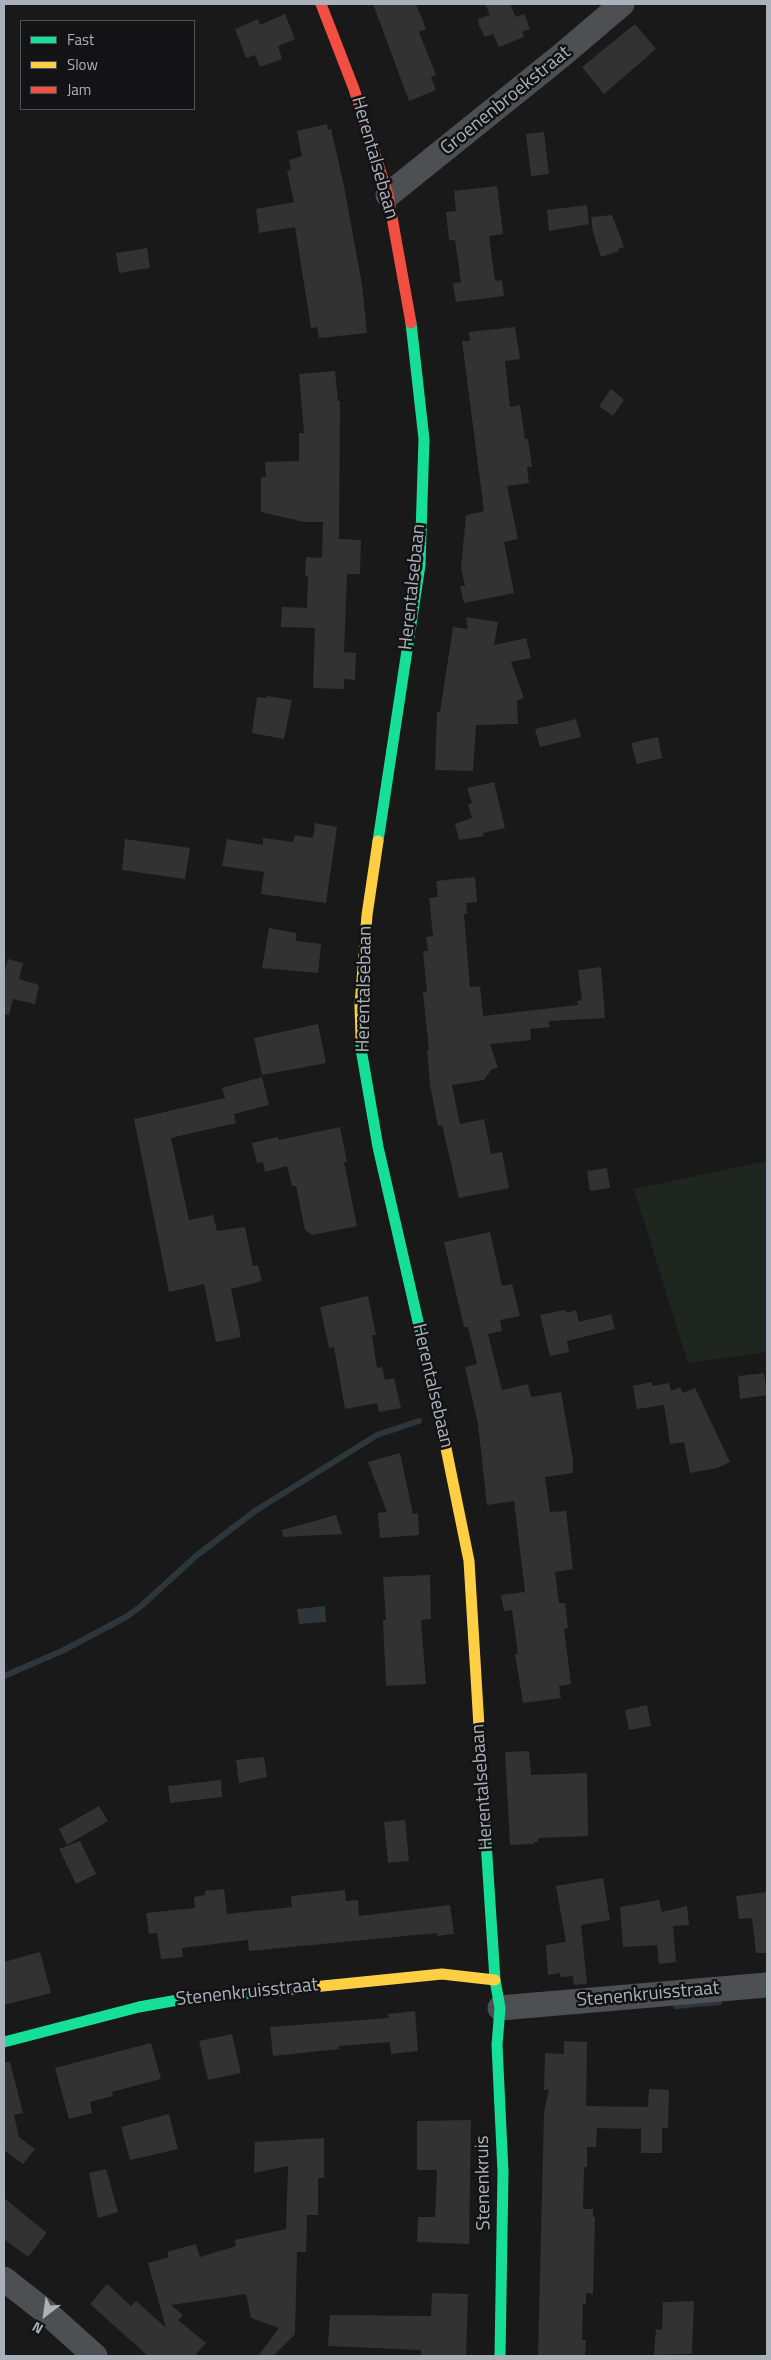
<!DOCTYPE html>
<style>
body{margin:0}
#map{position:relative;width:771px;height:2360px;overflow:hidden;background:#191919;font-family:"Titillium Web",sans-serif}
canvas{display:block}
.frame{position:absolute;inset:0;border:5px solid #aab1ba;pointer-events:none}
.legend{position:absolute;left:20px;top:20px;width:175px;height:90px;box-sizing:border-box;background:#131315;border:1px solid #4f5257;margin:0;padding:6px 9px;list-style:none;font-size:15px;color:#aab1ba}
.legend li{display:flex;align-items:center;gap:10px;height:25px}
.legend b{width:25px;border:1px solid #4f5257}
.north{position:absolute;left:20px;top:2290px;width:50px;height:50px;-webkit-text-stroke:4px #131315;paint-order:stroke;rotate:210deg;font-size:14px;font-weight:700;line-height:20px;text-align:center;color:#aab1ba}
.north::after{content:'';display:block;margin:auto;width:18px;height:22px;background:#aab1ba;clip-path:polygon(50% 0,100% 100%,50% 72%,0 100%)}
</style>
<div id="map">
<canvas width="771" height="2360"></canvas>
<div class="frame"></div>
<ul class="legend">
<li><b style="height:6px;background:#16e098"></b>Fast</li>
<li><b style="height:6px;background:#ffcf43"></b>Slow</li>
<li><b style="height:6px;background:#f24e42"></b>Jam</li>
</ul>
<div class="north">N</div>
</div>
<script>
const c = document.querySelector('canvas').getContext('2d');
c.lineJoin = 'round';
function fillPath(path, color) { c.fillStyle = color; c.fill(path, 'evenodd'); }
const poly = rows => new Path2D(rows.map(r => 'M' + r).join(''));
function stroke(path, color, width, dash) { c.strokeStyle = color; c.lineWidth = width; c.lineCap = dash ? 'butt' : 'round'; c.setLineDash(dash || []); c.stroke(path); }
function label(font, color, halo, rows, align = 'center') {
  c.font = font + ' "Titillium Web",sans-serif'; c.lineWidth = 5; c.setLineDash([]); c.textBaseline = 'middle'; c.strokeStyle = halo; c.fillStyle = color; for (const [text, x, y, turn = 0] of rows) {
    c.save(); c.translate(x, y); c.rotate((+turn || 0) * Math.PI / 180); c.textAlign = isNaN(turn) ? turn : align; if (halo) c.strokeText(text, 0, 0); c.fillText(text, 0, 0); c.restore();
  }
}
fillPath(poly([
 [767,1161,767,1352,688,1363,634,1189]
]), '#1f261f');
fillPath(poly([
 [325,1606,326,1622,299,1624,297,1609]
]), '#2c363b');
stroke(poly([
 [4,1676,64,1650,126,1617,140,1607,196,1556,255,1511,377,1435,419,1421],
 [676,2006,719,2002]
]), '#2c363b', 6);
fillPath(poly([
 [373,4,416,4,426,29,419,32,436,75,431,77,436,90,409,101],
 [485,4,510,4,516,17,524,14,530,29,522,32,524,37,499,47,493,34,485,37,478,24,479,23,478,19,490,15],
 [285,14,295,39,278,46,282,59,260,67,255,55,246,58,235,29,258,19,260,25],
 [635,24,656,49,604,94,582,67],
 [327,124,328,130,331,129,343,181,362,284,367,333,319,338,317,327,311,328,295,227,259,233,256,209,294,202,287,171,291,170,289,160,302,156,297,131],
 [544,132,549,174,531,176,526,134],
 [497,186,503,234,489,236,495,281,502,280,504,296,456,302,453,283,461,282,455,240,449,240,446,212,456,211,454,191],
 [587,205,589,224,549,231,547,210],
 [612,215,624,247,618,249,619,251,601,257,593,232,591,217],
 [147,248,150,268,119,273,116,253],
 [515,327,520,359,505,361,510,407,520,405,525,439,528,439,532,467,527,467,529,483,507,486,518,539,504,542,514,593,464,603,460,586,465,586,461,568,466,515,484,511,462,341,470,341,469,332],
 [335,371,338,401,340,401,339,539,361,540,360,574,347,574,344,652,356,653,355,680,344,679,344,689,313,688,315,628,281,627,282,607,307,608,308,576,305,575,306,557,322,558,323,522,304,522,261,512,261,477,266,477,265,462,299,461,299,433,304,433,299,374],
 [611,389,624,400,613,416,599,406],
 [466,617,498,622,494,645,526,638,531,658,511,662,524,698,517,701,518,724,476,725,473,771,435,770,437,712,440,712,453,627,468,629],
 [267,696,292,700,284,739,252,733,257,697,266,698],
 [576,719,581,737,540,747,535,729],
 [658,737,662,758,637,764,631,743],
 [494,782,505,828,483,833,484,836,459,840,455,824,472,818,468,804,472,803,467,788],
 [315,823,337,827,326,903,261,894,264,872,222,866,227,839,263,845,263,838,293,842,295,835,313,838],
 [125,839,190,848,185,879,122,870],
 [475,877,477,902,466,903,467,914,464,914,470,987,480,986,483,1016,578,1005,577,1001,582,1000,578,970,601,967,605,1018,549,1021,550,1027,530,1029,531,1040,490,1044,498,1068,492,1069,484,1080,452,1085,460,1124,484,1119,491,1154,502,1152,509,1188,459,1198,442,1125,438,1126,430,1085,427,1050,429,1050,423,992,427,992,423,951,428,951,426,937,433,936,429,898,438,897,436,881],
 [269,928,296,933,296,941,321,944,318,973,262,968],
 [8,959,23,963,19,979,39,985,35,1004,13,999,9,1015,4,1014,4,974],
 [318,1024,326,1063,262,1075,254,1038],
 [262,1077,269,1105,234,1114,236,1123,171,1138,189,1220,213,1215,217,1231,245,1227,253,1266,258,1265,262,1281,231,1289,241,1337,216,1342,204,1284,169,1292,134,1119,225,1098,222,1088],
 [340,1127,347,1162,344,1162,357,1226,312,1235,305,1230,296,1186,292,1186,287,1166,265,1172,263,1162,257,1163,252,1143,278,1137,279,1140],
 [607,1168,610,1188,590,1191,587,1171],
 [490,1232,502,1286,512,1284,520,1316,500,1320,502,1331,488,1334,502,1390,528,1384,531,1397,561,1392,573,1460,573,1473,545,1477,550,1512,566,1511,573,1569,555,1572,559,1603,565,1603,568,1628,564,1629,571,1684,559,1686,561,1698,523,1703,515,1654,518,1654,512,1610,504,1611,501,1595,525,1592,514,1501,487,1505,478,1424,465,1367,477,1364,468,1327,464,1327,444,1242],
 [368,1296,376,1335,372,1335,377,1368,382,1367,385,1380,394,1378,401,1408,379,1412,377,1403,345,1409,334,1347,329,1348,320,1307],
 [565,1310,567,1313,576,1310,579,1322,611,1314,615,1329,567,1341,569,1352,550,1356,540,1315],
 [764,1373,767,1395,740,1399,738,1376],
 [652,1382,652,1386,669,1383,671,1391,680,1387,683,1393,695,1388,730,1462,717,1468,690,1473,684,1442,670,1444,664,1405,637,1409,633,1386],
 [400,1453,413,1514,418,1513,419,1535,380,1538,378,1513,387,1512,368,1462],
 [336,1515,342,1534,283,1537,282,1530],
 [430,1575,431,1619,421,1620,426,1684,386,1686,383,1620,386,1620,383,1577],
 [647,1705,651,1726,629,1730,625,1710],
 [529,1751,531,1775,587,1773,588,1836,538,1838,538,1842,534,1842,534,1844,510,1845,505,1752],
 [264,1757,267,1777,239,1783,236,1760],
 [221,1780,222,1797,170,1803,168,1786],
 [99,1806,108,1821,67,1845,59,1829],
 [405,1820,409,1861,388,1863,384,1822],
 [80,1841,96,1874,76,1884,59,1849],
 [603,1878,610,1920,581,1925,587,1984,574,1985,573,1976,560,1977,560,1973,548,1975,546,1945,566,1942,556,1886],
 [224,1889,227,1914,292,1907,291,1896,345,1890,346,1901,358,1900,359,1916,450,1905,454,1934,437,1936,437,1933,249,1951,248,1940,182,1948,183,1957,161,1959,157,1933,149,1934,146,1913,195,1908,194,1897,205,1895,205,1891],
 [767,1892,767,1953,756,1953,752,1918,739,1919,736,1896],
 [659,1900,662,1912,687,1906,689,1925,673,1926,676,1962,659,1964,657,1945,623,1947,620,1907],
 [40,1952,51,1993,4,2005,4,1962],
 [415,2011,418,2051,391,2054,390,2042,339,2046,339,2049,273,2056,270,2027,389,2018,388,2014],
 [232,2034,241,2073,208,2080,199,2041],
 [564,2041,587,2042,586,2106,648,2107,649,2089,669,2090,668,2128,662,2128,662,2153,641,2153,641,2129,597,2128,596,2147,587,2147,587,2167,584,2167,583,2209,593,2209,593,2217,595,2217,593,2294,586,2293,586,2304,583,2304,582,2340,586,2340,585,2356,538,2356,544,2112,549,2089,544,2090,545,2053,564,2054],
 [151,2043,161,2079,112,2092,113,2096,90,2102,92,2113,69,2119,55,2068],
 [4,2062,10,2062,23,2113,14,2115,19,2137,35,2149,23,2164,4,2150],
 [169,2114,178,2149,130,2160,121,2127],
 [471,2120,469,2244,417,2242,418,2217,435,2217,437,2170,417,2170,417,2121],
 [324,2138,324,2178,318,2178,318,2215,307,2215,306,2252,297,2252,295,2334,273,2356,258,2356,279,2328,251,2318,246,2294,171,2305,183,2315,178,2320,206,2343,196,2354,199,2356,148,2356,90,2304,107,2284,131,2306,136,2301,166,2328,148,2263,169,2257,167,2252,196,2244,200,2257,236,2246,235,2240,286,2229,288,2166,254,2173,255,2142],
 [106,2169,118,2212,98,2218,89,2173],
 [4,2198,47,2233,28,2257,4,2239],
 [432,2293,468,2294,466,2356,421,2356,421,2350,328,2346,330,2315,431,2316],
 [694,2301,692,2354,654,2355,656,2329,662,2330,663,2302]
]), '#323233');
stroke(poly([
 [388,195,562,55,622,4],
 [500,2008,767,1985],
 [4,2279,46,2312,95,2356]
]), '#4d4f52', 25);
stroke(poly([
 [378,841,420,565,424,439,411,323],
 [361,1036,361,1049,378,1147,438,1409],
 [485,1826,495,1980,500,2008,497,2045,503,2172,500,2356],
 [4,2042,139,2007,178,2000,253,1993]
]), '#16e098', 11);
stroke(poly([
 [361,1036,360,1006,367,915,378,841],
 [438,1409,469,1561,485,1826],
 [253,1993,442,1974,495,1980]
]), '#ffcf43', 11);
stroke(poly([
 [321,4,354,89,388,195,411,323]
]), '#f24e42', 11);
label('19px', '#aab1ba', '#131315', [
 ["Groenenbroekstraat",506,101,-39],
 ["Herentalsebaan",374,158,74],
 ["Herentalsebaan",413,587,-84],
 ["Herentalsebaan",365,989,-89],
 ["Herentalsebaan",432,1386,77],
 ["Herentalsebaan",483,1787,-94],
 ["Stenenkruisstraat",247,1993,-6],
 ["Stenenkruisstraat",648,1995,-5],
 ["Stenenkruis",484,2183,-91]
]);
</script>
